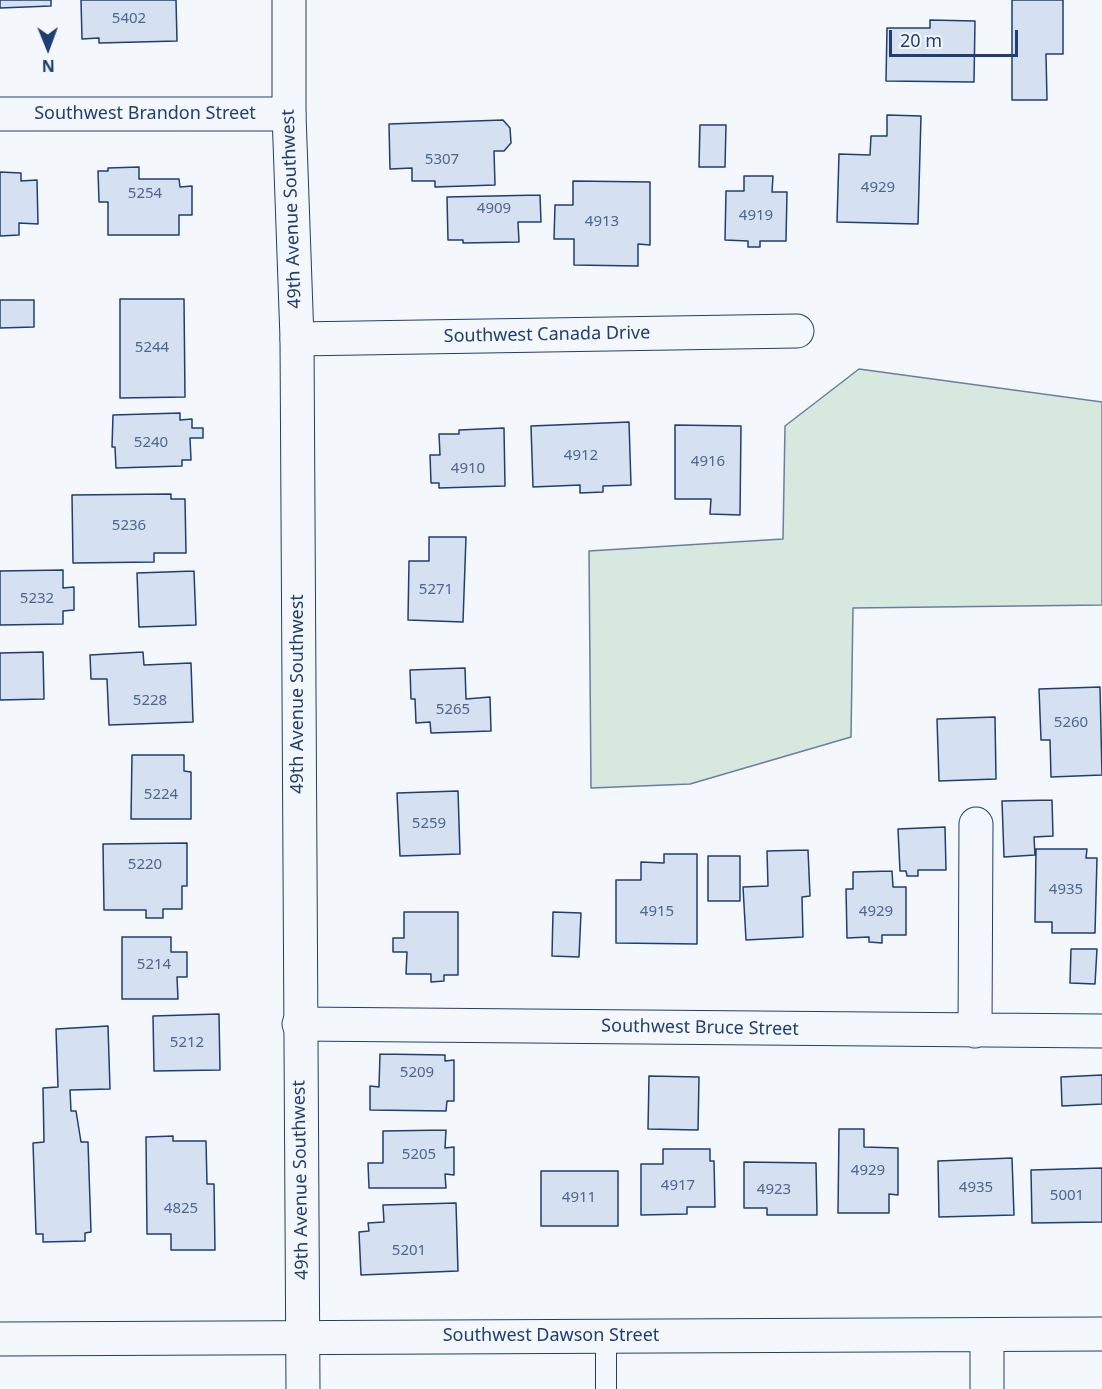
<!DOCTYPE html>
<style>
body{margin:0}
#map{position:relative;width:1102px;height:1389px;overflow:hidden;background:#f4f7fb;font-family:"Noto Sans",sans-serif}
canvas{display:block}
.north{position:absolute;left:18px;top:18px;width:60px;height:60px;-webkit-text-stroke:4px #f4f7fb;paint-order:stroke;rotate:179deg;font-size:16px;font-weight:700;line-height:24px;text-align:center;color:#1d3f73}
.north::after{content:'';display:block;margin:auto;width:21px;height:27px;background:#1d3f73;clip-path:polygon(50% 0,100% 100%,50% 72%,0 100%)}
.scale{position:absolute;left:889px;top:30px;width:129px;height:27px;box-sizing:border-box;border:3px solid #1d3f73;border-top:0;padding-left:8px;font-size:18px;line-height:21px;white-space:nowrap;color:#1d3f73;-webkit-text-stroke:4px #f4f7fb;paint-order:stroke}
</style>
<div id="map">
<canvas width="1102" height="1389"></canvas>
<div class="north">N</div>
<div class="scale">20 m</div>
</div>
<script>
const c = document.querySelector('canvas').getContext('2d');
c.lineJoin = 'round';
function fillPath(path, color) { c.fillStyle = color; c.fill(path, 'evenodd'); }
const poly = rows => new Path2D(rows.map(r => 'M' + r).join(''));
function stroke(path, color, width, dash) { c.strokeStyle = color; c.lineWidth = width; c.lineCap = dash ? 'butt' : 'round'; c.setLineDash(dash || []); c.stroke(path); }
function label(font, color, halo, rows, align = 'center') {
  c.font = font + ' "Noto Sans",sans-serif'; c.lineWidth = 4.5; c.setLineDash([]); c.textBaseline = 'middle'; c.strokeStyle = halo; c.fillStyle = color; for (const [text, x, y, turn = 0] of rows) {
    c.save(); c.translate(x, y); c.rotate((+turn || 0) * Math.PI / 180); c.textAlign = isNaN(turn) ? turn : align; if (halo) c.strokeText(text, 0, 0); c.fillText(text, 0, 0); c.restore();
  }
}
const green = poly([
 [859,369,1102,402,1102,605,853,608,851,737,690,784,591,788,589,551,783,539,785,426,859,369]
]);
fillPath(green, '#d7e8df');
stroke(green, '#687fa3', 1.5);
const building = poly([
 [0,0,51,0,51,6,0,8,0,0],
 [81,0,176,0,177,41,99,43,99,38,82,39,81,0],
 [1012,0,1063,0,1063,54,1046,54,1047,100,1012,100,1012,0],
 [930,20,975,21,974,82,886,81,887,28,930,28,930,20],
 [887,115,921,116,918,224,837,222,839,154,870,155,871,136,887,136,887,115],
 [503,120,510,128,511,143,504,151,494,151,495,185,435,187,435,181,412,181,412,168,390,169,389,124,503,120],
 [700,125,726,125,725,167,699,167,700,125],
 [139,167,139,179,179,179,180,187,192,186,192,215,179,215,179,235,108,235,108,202,99,202,98,171,108,171,108,168,139,167],
 [0,172,21,173,21,181,37,180,38,224,19,223,19,235,0,236,0,172],
 [744,176,773,176,772,192,787,192,786,241,760,241,760,247,748,247,748,241,725,240,726,191,744,191,744,176],
 [573,181,650,182,650,245,638,244,638,266,574,265,574,239,554,239,555,205,573,205,573,181],
 [540,195,541,222,518,222,519,242,463,243,463,240,448,240,447,197,540,195],
 [120,299,184,299,185,397,120,398,120,299],
 [0,300,34,300,34,327,0,328,0,300],
 [180,413,180,420,192,419,192,428,203,428,203,438,190,438,191,460,182,460,182,466,116,468,115,447,112,447,113,415,180,413],
 [629,422,631,485,603,486,603,492,580,493,580,485,533,487,531,426,629,422],
 [675,425,741,426,740,515,710,514,711,499,675,499,675,425],
 [504,428,505,486,439,488,439,483,431,483,430,455,440,455,439,434,459,434,459,430,504,428],
 [171,494,171,499,185,499,186,553,154,553,154,562,73,563,72,495,171,494],
 [429,537,466,537,463,622,408,620,409,561,429,561,429,537],
 [63,570,63,588,74,587,74,610,63,611,63,624,0,625,0,571,63,570],
 [194,571,196,625,139,627,137,573,194,571],
 [43,652,44,699,0,700,0,653,43,652],
 [143,652,144,665,191,663,193,722,109,725,107,679,91,679,90,655,143,652],
 [465,668,466,699,490,697,491,731,431,733,430,722,416,723,415,699,411,699,410,670,465,668],
 [1100,687,1102,775,1051,777,1050,740,1041,740,1039,689,1100,687],
 [995,717,996,779,939,781,937,719,995,717],
 [132,755,184,755,184,771,191,772,191,819,131,819,132,755],
 [458,791,460,854,400,856,397,793,458,791],
 [1052,800,1053,836,1034,837,1035,855,1004,857,1002,801,1052,800],
 [945,827,946,870,918,870,918,876,907,876,906,871,900,871,898,829,945,827],
 [187,843,187,886,182,886,182,909,163,909,163,918,146,918,146,910,104,910,103,844,187,843],
 [1036,849,1087,849,1086,858,1097,858,1095,933,1052,933,1052,922,1035,922,1036,849],
 [808,850,810,896,802,897,803,937,746,940,743,887,768,886,767,851,808,850],
 [664,854,697,854,697,944,616,943,616,880,641,880,641,862,664,863,664,854],
 [708,856,740,856,740,901,708,901,708,856],
 [892,871,893,887,906,887,906,935,882,935,882,943,869,942,869,937,847,938,846,889,853,889,853,872,892,871],
 [404,912,458,912,458,975,444,975,444,981,431,982,431,974,406,974,407,952,393,952,393,938,404,938,404,912],
 [553,912,581,913,579,957,552,956,553,912],
 [122,937,171,937,171,952,187,952,187,977,177,977,178,999,122,999,122,937],
 [1071,949,1097,949,1095,984,1070,983,1071,949],
 [219,1014,220,1070,154,1071,153,1016,219,1014],
 [108,1026,110,1089,70,1090,71,1111,76,1111,81,1142,88,1142,91,1232,85,1233,85,1241,43,1242,43,1234,36,1234,33,1143,44,1142,43,1088,58,1087,56,1029,108,1026],
 [380,1054,445,1055,445,1061,454,1060,454,1101,447,1101,446,1111,370,1110,370,1086,379,1087,380,1054],
 [1102,1075,1102,1104,1062,1106,1061,1077,1102,1075],
 [649,1076,699,1077,698,1130,648,1129,649,1076],
 [839,1129,864,1129,864,1147,898,1148,898,1195,889,1194,889,1213,838,1213,839,1129],
 [446,1130,445,1148,454,1147,454,1175,445,1174,446,1188,369,1188,368,1163,383,1163,383,1131,446,1130],
 [173,1136,173,1141,206,1141,207,1184,214,1184,215,1250,171,1250,171,1234,147,1234,146,1137,173,1136],
 [663,1149,710,1149,710,1161,714,1161,715,1207,687,1207,687,1214,641,1215,641,1164,663,1164,663,1149],
 [1012,1158,1014,1215,939,1217,938,1161,1012,1158],
 [744,1162,816,1163,817,1215,767,1215,767,1208,744,1208,744,1162],
 [1102,1168,1102,1222,1032,1223,1031,1170,1102,1168],
 [541,1171,618,1171,618,1226,541,1226,541,1171],
 [456,1203,458,1271,361,1275,359,1232,369,1231,368,1223,384,1222,383,1205,456,1203]
]);
fillPath(building, '#d5e0f0');
stroke(building, '#1d3f73', 1.5);
const service = poly([
 [606,1337,606,1389]
]);
const minor = poly([
 [289,0,289,114],
 [297,339,797,331],
 [299,1024,1102,1031],
 [975,1031,976,824],
 [987,1336,987,1389],
 [0,1339,1102,1334]
]);
const tertiary = poly([
 [0,114,289,114,297,339,303,1389]
]);
stroke(service, '#1d3f73', 22);
stroke(minor, '#1d3f73', 35);
stroke(tertiary, '#1d3f73', 35);
stroke(service, '#f4f7fb', 20);
stroke(minor, '#f4f7fb', 33);
stroke(tertiary, '#f4f7fb', 33);
label('15px', '#4b6792', null, [
 ["5402",129,19],
 ["5307",442,160],
 ["4929",878,188],
 ["5254",145,194],
 ["4909",494,209],
 ["4919",756,216],
 ["4913",602,222],
 ["5244",152,348],
 ["5240",151,443],
 ["4912",581,456],
 ["4916",708,462],
 ["4910",468,469],
 ["5236",129,526],
 ["5271",436,590],
 ["5232",37,599],
 ["5228",150,701],
 ["5265",453,710],
 ["5260",1071,723],
 ["5224",161,795],
 ["5259",429,824],
 ["5220",145,865],
 ["4935",1066,890],
 ["4915",657,912],
 ["4929",876,912],
 ["5214",154,965],
 ["5212",187,1043],
 ["5209",417,1073],
 ["5205",419,1155],
 ["4929",868,1171],
 ["4917",678,1186],
 ["4935",976,1188],
 ["4923",774,1190],
 ["5001",1067,1196],
 ["4911",579,1198],
 ["4825",181,1209],
 ["5201",409,1251]
]);
label('18px', '#1d3f73', '#f4f7fb', [
 ["Southwest Brandon Street",145,114],
 ["49th Avenue Southwest",292,209,-92],
 ["Southwest Canada Drive",547,335,-1],
 ["49th Avenue Southwest",298,694,-90],
 ["Southwest Bruce Street",700,1028,1],
 ["49th Avenue Southwest",301,1180,-91],
 ["Southwest Dawson Street",551,1336]
]);
</script>
